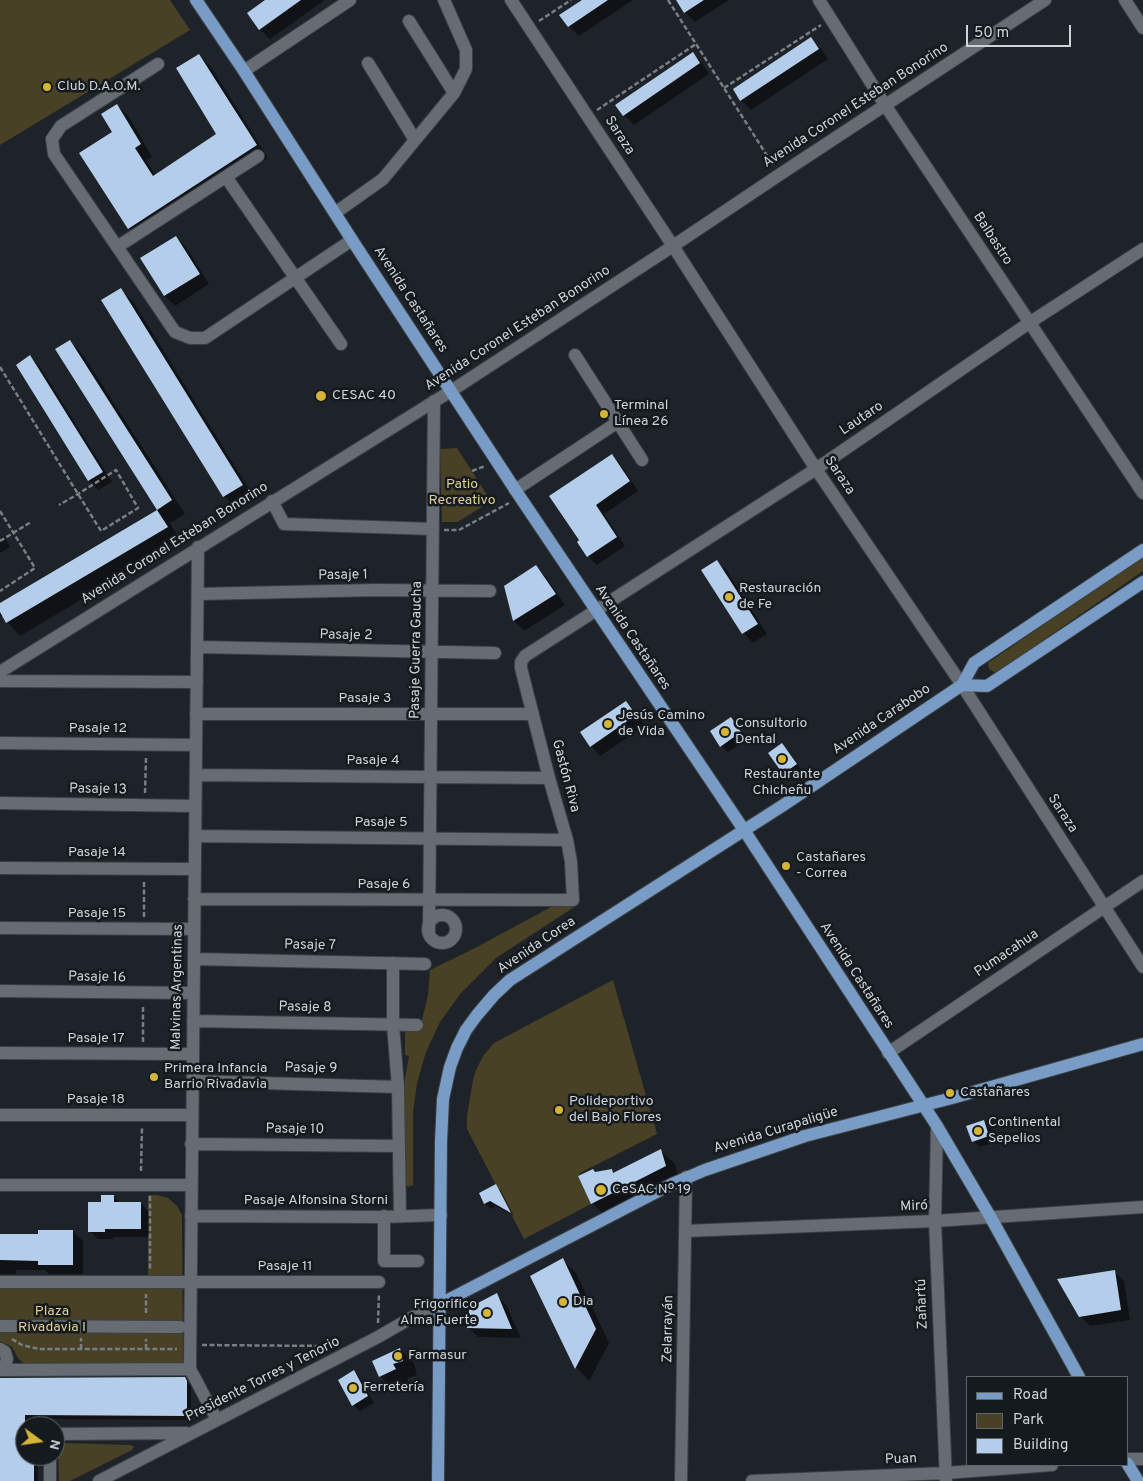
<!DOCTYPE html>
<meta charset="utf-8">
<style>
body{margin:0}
#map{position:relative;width:1143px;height:1481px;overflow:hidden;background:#1e2329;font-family:Overpass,sans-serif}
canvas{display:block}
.legend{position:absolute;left:966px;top:1376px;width:162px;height:90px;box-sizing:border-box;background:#151a1f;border:1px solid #5f6468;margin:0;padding:6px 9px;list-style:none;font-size:15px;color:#cfd2d6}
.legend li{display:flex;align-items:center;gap:10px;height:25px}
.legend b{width:25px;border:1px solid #5f6468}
.north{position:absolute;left:15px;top:1416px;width:50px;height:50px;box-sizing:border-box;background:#151a1f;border:1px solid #5f6468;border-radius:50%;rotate:104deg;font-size:14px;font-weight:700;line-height:20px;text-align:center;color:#cfd2d6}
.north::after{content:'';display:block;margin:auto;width:18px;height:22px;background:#d5b535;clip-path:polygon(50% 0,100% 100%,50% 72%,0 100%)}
.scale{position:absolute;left:966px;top:25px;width:105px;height:22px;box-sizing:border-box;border:2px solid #cfd2d6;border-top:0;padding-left:6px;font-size:15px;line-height:18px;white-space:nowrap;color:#cfd2d6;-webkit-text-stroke:4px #151a1f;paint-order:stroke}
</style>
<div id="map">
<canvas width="1143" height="1481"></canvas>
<ul class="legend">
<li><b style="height:6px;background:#789cc5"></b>Road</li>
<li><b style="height:14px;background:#484126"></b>Park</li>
<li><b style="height:14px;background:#b3cdea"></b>Building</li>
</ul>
<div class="north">N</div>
<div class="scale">50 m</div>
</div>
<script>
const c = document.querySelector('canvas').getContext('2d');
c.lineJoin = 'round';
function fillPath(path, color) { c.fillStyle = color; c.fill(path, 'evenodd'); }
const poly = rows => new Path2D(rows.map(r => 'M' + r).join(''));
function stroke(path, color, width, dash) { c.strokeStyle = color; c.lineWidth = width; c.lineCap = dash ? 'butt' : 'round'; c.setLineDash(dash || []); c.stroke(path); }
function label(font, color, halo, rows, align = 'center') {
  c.font = font + ' Overpass,sans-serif'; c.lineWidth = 5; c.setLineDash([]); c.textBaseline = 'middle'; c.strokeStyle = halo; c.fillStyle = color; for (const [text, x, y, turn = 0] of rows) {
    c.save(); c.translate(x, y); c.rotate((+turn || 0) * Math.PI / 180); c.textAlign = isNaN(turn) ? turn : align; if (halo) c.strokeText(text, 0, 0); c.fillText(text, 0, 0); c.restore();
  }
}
fillPath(poly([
 [0,0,170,0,190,30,0,145],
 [457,448,491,501,458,522,442,522,440,449],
 [1143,556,1143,571,996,673,989,669,988,663],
 [572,900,579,904,496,958,461,993,440,1022,426,1052,417,1083,413,1113,413,1186,410,1185,410,1187,405,1185,404,1084,409,1056,405,1055,405,1028,420,1028,428,995,430,970,475,948,551,907,553,903],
 [613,980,657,1134,580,1173,578,1176,591,1204,524,1239,467,1129,467,1116,473,1080,476,1070,483,1056,494,1043],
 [148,1195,157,1195,168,1198,177,1206,182,1215,183,1363,26,1364,23,1363,18,1358,12,1347,0,1341,0,1275,148,1276],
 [64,1443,131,1445,134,1447,132,1450,70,1481,59,1481,58,1450,60,1445]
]), '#484126');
fillPath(poly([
 [267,0,325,0,270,39,260,29],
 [584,0,633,0,579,36,569,26],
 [678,0,729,0,695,22,685,12],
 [811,39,821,49,828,59,751,110,741,100,735,90],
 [693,53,702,63,709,74,634,125,624,115,617,105],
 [199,55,211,67,268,158,141,240,129,228,113,133,117,105,129,117,152,157,146,160,156,176,218,134],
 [176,237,186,247,209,284,175,306,165,296,142,259],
 [121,289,134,303,255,499,238,510,224,496],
 [70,341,83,355,185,514,170,523,180,541,20,636,7,622,3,615,0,617,0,604,159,510,57,349],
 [30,357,40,367,112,482,98,490,89,480],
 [612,455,621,465,638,491,604,514,625,546,597,565,588,556,579,542],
 [4,536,10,547,0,553,0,539],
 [717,561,727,571,767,634,753,643,743,633],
 [536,567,546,577,565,605,524,631,514,621,505,587],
 [626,702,636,712,645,726,600,756,591,746],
 [730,719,737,725,747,739,728,752,721,746],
 [782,745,789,751,802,771,790,780,784,774],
 [983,1121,990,1127,995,1142,980,1147,973,1141],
 [661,1151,675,1164,679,1179,606,1217,592,1203,580,1177,611,1171,615,1174],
 [496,1186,501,1191,514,1216,496,1206,491,1209,485,1203],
 [113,1196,121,1204,141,1203,149,1212,149,1237,113,1237,113,1239,98,1239,90,1231,102,1204],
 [73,1231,83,1241,83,1274,49,1274,45,1270,16,1270,16,1274,0,1274,0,1235,39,1235],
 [562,1260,576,1273,609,1343,589,1381,577,1368,532,1277],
 [1114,1271,1124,1281,1130,1320,1090,1326,1080,1316],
 [497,1295,506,1305,521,1338,478,1337,468,1327],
 [400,1349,414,1363,417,1375,407,1378,409,1384,395,1390,380,1376],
 [354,1372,360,1378,374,1403,360,1411,353,1405],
 [185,1378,191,1386,191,1420,38,1419,38,1426,25,1426,25,1456,38,1456,38,1481,0,1481,1,1379]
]), '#0007');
fillPath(poly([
 [265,0,301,0,259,30,247,13],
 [582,0,608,0,568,27,559,15],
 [676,0,704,0,684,13],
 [811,37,819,49,740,101,733,89],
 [693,52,700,63,623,116,615,105],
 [199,54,257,145,128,229,79,153,112,132,101,114,117,104,141,144,135,148,153,176,216,134,176,68],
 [176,236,200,274,164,296,140,258],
 [121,288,243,485,223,497,101,300],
 [70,340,172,500,157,510,55,349],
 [30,355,103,472,88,481,16,365],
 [612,454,630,481,596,505,617,537,587,557,577,542,579,540,549,496],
 [157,510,168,527,6,623,0,612,0,603],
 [717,560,758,624,742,634,701,570],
 [536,565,556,594,513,621,504,586],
 [626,701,636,715,590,747,580,732],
 [731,717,741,732,720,747,710,731],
 [782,743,797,764,783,774,768,753],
 [984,1120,989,1136,972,1142,966,1126],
 [661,1149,666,1166,591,1204,578,1176,593,1169,595,1172,612,1169,613,1173],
 [496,1184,511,1213,490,1201,484,1204,479,1193],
 [101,1195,114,1195,114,1202,141,1202,141,1229,105,1229,105,1232,88,1232,88,1202,101,1202],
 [38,1230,73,1230,73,1265,38,1265,38,1261,0,1260,0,1234,38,1234],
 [563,1258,596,1329,575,1369,530,1276],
 [1115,1270,1121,1310,1079,1317,1057,1279],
 [497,1293,512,1329,467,1328,467,1316,469,1316,469,1310,476,1306,476,1304],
 [400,1348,403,1361,393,1364,396,1369,379,1377,372,1361],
 [354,1370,368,1396,352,1406,338,1380],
 [185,1377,187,1381,187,1416,25,1415,25,1456,34,1456,34,1481,0,1481,0,1378]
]), '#b3cdea');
const minor = poly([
 [511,0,673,246,816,469,962,685,1143,967],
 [819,0,885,105,1143,493],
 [1125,0,1143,28],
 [409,21,454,93],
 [368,63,415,140],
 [158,64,61,126,52,139,54,154,175,332,190,338,205,338,352,240],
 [244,71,350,0],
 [226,177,341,344],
 [335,213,383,179,454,93,466,69,466,50,444,0],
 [117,247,258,156],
 [575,355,642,460],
 [515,490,618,422],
 [272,501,284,524,433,529],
 [198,547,190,1365,190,1369,217,1420],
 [198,594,376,590,490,591],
 [197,647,495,653],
 [0,672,451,391,673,246,779,175,1045,0],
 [0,681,197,682],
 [196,714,533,714],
 [0,743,196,745],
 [196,775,549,778],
 [0,803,195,806],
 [195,836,567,840],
 [0,868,195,869],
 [194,899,573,900,571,862,567,840,549,778,521,668,521,662,525,656,816,469,1029,323,1143,249],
 '428 929a14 14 0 1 1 28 0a14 14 0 1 1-28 0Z',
 [0,928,194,929],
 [429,931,434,401],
 [194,959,425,964],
 [393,963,393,1025,398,1087,400,1216],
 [0,991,193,993],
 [193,1021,417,1025],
 [0,1053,193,1054],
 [888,1053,1143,881],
 [192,1081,398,1087],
 [0,1115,192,1115],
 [937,1126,935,1221,946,1481],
 [191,1144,399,1146],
 [0,1185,191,1185],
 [191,1216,381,1217,441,1215],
 [384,1216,384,1261,418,1261],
 [685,1231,935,1221,1143,1207],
 [0,1282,379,1282],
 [0,1326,180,1327],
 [0,1349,5,1352,7,1359,5,1366,0,1369],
 [0,1370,190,1369],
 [55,1434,187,1433],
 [50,1456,50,1481],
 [1127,1459,1143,1459],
 [99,1481,378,1337,411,1318,440,1304],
 [681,1481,686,1177],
 [752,1481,946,1473,1052,1465]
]);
const major = poly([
 [196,0,244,71,352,240,520,497,744,830,937,1126,991,1218,1079,1377],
 [962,685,987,686,1143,582],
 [440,1304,672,1184,705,1170,805,1136,952,1098,1143,1044],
 [1127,1463,1138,1481],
 [438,1481,441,1142,443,1099,450,1067,457,1048,466,1030,477,1015,494,995,510,980,782,806,962,685,974,663,1143,550]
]);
stroke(minor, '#3c4045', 14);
stroke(major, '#3c4045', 14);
stroke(poly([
 [668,0,773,165],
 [539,21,571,0],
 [724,88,821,25],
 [597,110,696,44],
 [0,367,78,494,101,531,138,508,116,470,78,494,59,505],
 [472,471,485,466],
 [0,511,35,568,0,591],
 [444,530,459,530,509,503],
 [0,541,31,522],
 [145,793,146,758],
 [144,917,144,882],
 [143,1042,143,1005],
 [141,1171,142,1127],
 [150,1196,150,1271],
 [146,1313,146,1294],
 [378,1323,379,1293],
 [12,1339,22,1345,39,1349,177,1349],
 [202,1345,330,1346],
 [81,1349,81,1338],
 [146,1349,146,1339]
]), '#7a7e83', 2.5, [5, 2.5]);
stroke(minor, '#676c73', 12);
stroke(major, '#789cc5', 12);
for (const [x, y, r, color] of [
 [47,87,5,"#d5b535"],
 [321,396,6,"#d5b535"],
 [604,414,5,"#d5b535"],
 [729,597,5,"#d5b535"],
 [608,724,5,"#d5b535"],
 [725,732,5,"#d5b535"],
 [782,759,5,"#d5b535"],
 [786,866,5,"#d5b535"],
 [154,1077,5,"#d5b535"],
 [950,1093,5,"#d5b535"],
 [559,1110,5,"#d5b535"],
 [978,1131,5,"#d5b535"],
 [601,1190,6,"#d5b535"],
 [563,1302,5,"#d5b535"],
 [487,1313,5,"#d5b535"],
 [398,1356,5,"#d5b535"],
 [353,1388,5,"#d5b535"]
]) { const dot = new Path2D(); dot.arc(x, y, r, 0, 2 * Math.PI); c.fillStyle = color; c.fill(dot); stroke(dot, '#151a1f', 2); }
label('14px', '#cfd2d6', '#151a1f', [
 ["Club D.A.O.M.",57,87],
 ["CESAC 40",332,396],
 ["Terminal",614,406],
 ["Línea 26",614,422],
 ["Restauración",739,589],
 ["de Fe",739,605],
 ["Jesús Camino",618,716],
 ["de Vida",618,732],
 ["Consultorio",735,724],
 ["Dental",735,740],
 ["Restaurante",782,775,"center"],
 ["Chicheñu",782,791,"center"],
 ["Castañares",796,858],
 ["- Correa",796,874],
 ["Primera Infancia",164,1069],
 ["Barrio Rivadavia",164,1085],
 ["Castañares",960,1093],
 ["Polideportivo",569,1102],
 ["del Bajo Flores",569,1118],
 ["Continental",988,1123],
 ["Sepelios",988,1139],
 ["CeSAC Nº 19",612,1190],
 ["Dia",573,1302],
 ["Frigorifico",477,1305,"right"],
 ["Alma Fuerte",477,1321,"right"],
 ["Farmasur",408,1356],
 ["Ferretería",363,1388]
], 'left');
label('14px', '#cfd2d6', '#151a1f', [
 ["Avenida Coronel Esteban Bonorino",856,106,-33],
 ["Saraza",619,136,57],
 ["Balbastro",992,239,57],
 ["Avenida Castañares",410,300,57],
 ["Avenida Coronel Esteban Bonorino",518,329,-33],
 ["Lautaro",862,419,-34],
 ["Saraza",839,476,56],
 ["Avenida Coronel Esteban Bonorino",175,544,-32],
 ["Pasaje 1",343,576,-1],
 ["Pasaje 2",346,636,1],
 ["Avenida Castañares",632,638,56],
 ["Pasaje Guerra Gaucha",417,650,-89],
 ["Pasaje 3",365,699],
 ["Avenida Carabobo",882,720,-34],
 ["Pasaje 12",98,729],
 ["Pasaje 4",373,761],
 ["Gastón Riva",565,776,75],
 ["Pasaje 13",98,790,1],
 ["Saraza",1062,814,57],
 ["Pasaje 5",381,823],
 ["Pasaje 14",97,853],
 ["Pasaje 6",384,885],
 ["Pasaje 15",97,914],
 ["Pasaje 7",310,946,1],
 ["Avenida Corea",537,946,-34],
 ["Pumacahua",1007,954,-34],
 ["Avenida Castañares",856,976,57],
 ["Pasaje 16",97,978,1],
 ["Malvinas Argentinas",178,987,-89],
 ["Pasaje 8",305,1008,1],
 ["Pasaje 17",96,1039],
 ["Pasaje 9",311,1069,1],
 ["Pasaje 18",96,1100],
 ["Pasaje 10",295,1130,1],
 ["Avenida Curapaligüe",776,1131,-17],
 ["Pasaje Alfonsina Storni",316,1201],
 ["Miró",914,1207,-2],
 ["Pasaje 11",285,1267],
 ["Zañartú",923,1304,-92],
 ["Zelarrayán",669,1329,-89],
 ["Presidente Torres y Tenorio",263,1380,-27],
 ["Puan",901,1460,-2]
]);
label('14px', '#e0cf92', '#151a1f', [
 ["Patio",462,485],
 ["Recreativo",462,501],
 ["Plaza",52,1312],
 ["Rivadavia I",52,1328]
]);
</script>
